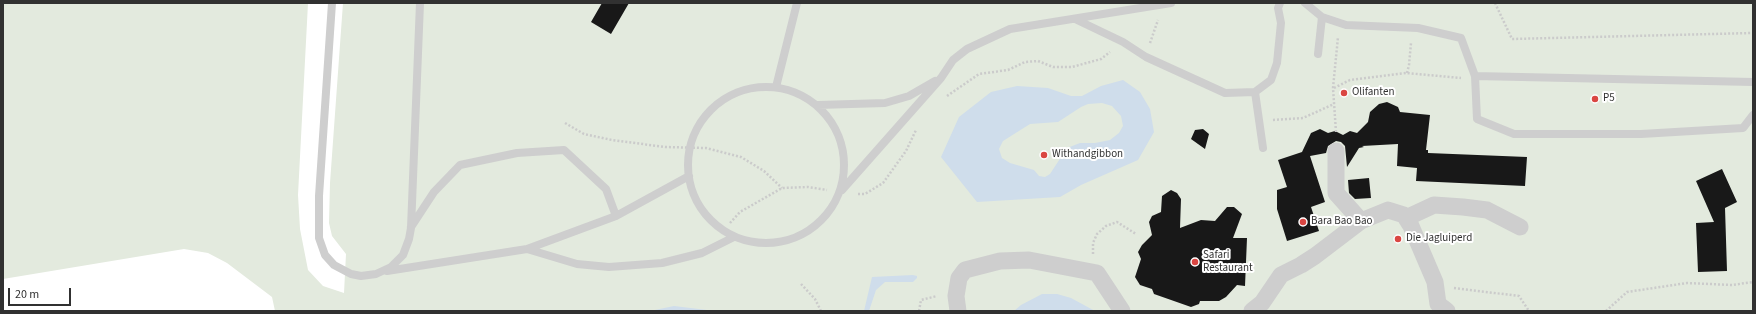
<!DOCTYPE html>
<style>
body{margin:0}
#map{position:relative;width:1756px;height:314px;overflow:hidden;background:#fff;font-family:"Source Sans 3",sans-serif}
canvas{display:block}
.frame{position:absolute;inset:0;border:4px solid #313131;pointer-events:none}
.scale{position:absolute;left:8px;top:288px;width:63px;height:18px;box-sizing:border-box;border:2px solid #313131;border-top:0;padding-left:5px;font-size:12px;line-height:14px;white-space:nowrap;color:#313131;-webkit-text-stroke:3px #fff;paint-order:stroke}
</style>
<div id="map">
<canvas width="1756" height="314"></canvas>
<div class="frame"></div>
<div class="scale">20 m</div>
</div>
<script>
const c = document.querySelector('canvas').getContext('2d');
c.lineJoin = 'round';
function fillPath(path, color) { c.fillStyle = color; c.fill(path, 'evenodd'); }
const poly = rows => new Path2D(rows.map(r => 'M' + r).join(''));
function stroke(path, color, width, dash) { c.strokeStyle = color; c.lineWidth = width; c.lineCap = dash ? 'butt' : 'round'; c.setLineDash(dash || []); c.stroke(path); }
function label(font, color, halo, rows, align = 'center') {
  c.font = font + ' "Source Sans 3",sans-serif'; c.lineWidth = 4; c.setLineDash([]); c.textBaseline = 'middle'; c.strokeStyle = halo; c.fillStyle = color; for (const [text, x, y, turn = 0] of rows) {
    c.save(); c.translate(x, y); c.rotate((+turn || 0) * Math.PI / 180); c.textAlign = isNaN(turn) ? turn : align; if (halo) c.strokeText(text, 0, 0); c.fillText(text, 0, 0); c.restore();
  }
}
fillPath(poly([
 [3,3,308,3,298,195,300,229,308,270,323,286,344,293,346,254,332,236,329,223,330,183,343,3,1753,3,1753,311,275,311,272,297,227,263,208,253,184,249,3,279]
]), '#e3eade');
fillPath(poly([
 [1123,80,1140,92,1150,109,1154,132,1138,160,1081,185,1060,197,977,202,941,157,959,117,991,92,1017,86,1048,88,1071,96,1082,96,1101,86],
 [1102,103,1112,106,1121,116,1123,126,1119,133,1110,140,1095,143,1080,143,1067,148,1050,174,1045,177,1039,176,1034,170,1010,163,1002,158,999,149,1003,141,1030,124,1058,122,1081,107,1088,104],
 [913,275,917,276,917,278,913,282,885,282,876,290,869,311,864,311,872,277],
 [1042,294,1057,294,1071,298,1095,311,1014,311,1021,305],
 [674,306,707,310,711,311,650,311]
]), '#cfddeb');
fillPath(poly([
 [602,3,629,3,611,34,591,22],
 [1387,102,1398,107,1400,112,1430,115,1426,150,1428,150,1428,153,1527,157,1525,186,1416,181,1417,168,1397,166,1398,144,1362,146,1364,147,1359,148,1347,167,1345,146,1341,142,1336,141,1328,146,1326,153,1310,156,1325,202,1311,207,1319,231,1287,241,1277,209,1277,190,1287,187,1278,160,1302,152,1311,133,1320,129,1328,133,1335,131,1343,135,1350,131,1357,133,1368,122,1370,112,1379,104],
 [1203,129,1209,134,1205,149,1191,139,1195,130],
 [1722,169,1737,202,1725,208,1727,271,1698,272,1696,223,1714,222,1696,181],
 [1369,178,1371,198,1355,199,1349,193,1348,180],
 [1171,190,1177,193,1181,199,1180,228,1201,220,1215,221,1227,207,1234,207,1242,214,1233,238,1247,238,1245,286,1237,285,1226,297,1219,301,1200,301,1199,304,1191,307,1154,294,1152,289,1140,285,1135,277,1141,259,1138,252,1142,245,1152,235,1149,222,1152,216,1161,212,1162,196]
]), '#181818');
stroke(poly([
 [1495,3,1512,39,1753,33],
 [1150,43,1158,20],
 [1407,73,1409,65,1411,43],
 [1334,88,1350,80,1406,73,1461,78],
 [947,96,979,74,1008,70,1025,62,1038,61,1053,67,1072,67,1101,59,1110,52],
 [1273,120,1303,118,1334,104],
 [565,123,584,134,612,140,665,147,706,148,741,157,764,171,782,188],
 [1336,132,1333,88,1338,37],
 [858,194,865,194,883,183,906,151,916,130],
 [730,223,740,212,782,188,808,187,827,190],
 [1093,254,1093,243,1097,234,1106,226,1117,222,1136,234],
 [801,284,815,299,821,311],
 [1454,288,1519,296,1529,311],
 [919,311,921,300,937,296],
 [1606,311,1627,292,1687,283,1732,285,1753,282]
]), '#cbcbcb', 2.5, [2, 2]);
stroke(poly([
 [332,3,319,196,319,238,325,255,334,265,351,274,361,276,376,274,391,267,403,255,409,239,411,228,420,3],
 [1305,3,1322,17,1346,25,1418,28,1461,38,1475,76,1477,119,1514,134,1641,134,1743,128,1753,115],
 [1075,19,1123,42,1146,57,1225,93,1255,92,1271,80,1277,63,1281,23,1278,8,1280,3],
 [1318,54,1322,17],
 [1475,76,1753,82],
 '688 165a78 78 0 1 1 156 0a78 78 0 1 1-156 0Z',
 [776,87,797,3],
 [1255,92,1263,148],
 [818,105,885,103,909,96,935,81],
 [842,190,941,78,953,60,967,49,1010,29,1171,3],
 [411,227,434,192,460,165,517,153,564,150,606,189,616,216],
 [527,249,577,264,609,267,662,263,702,253,734,237],
 [387,271,527,249,616,216,689,176]
]), '#cecece', 8);
stroke(poly([
 [1336,151,1336,193,1361,221,1388,210,1404,215,1411,226,1435,282,1438,304,1447,311],
 [1406,218,1434,205,1463,207,1487,210,1520,227],
 [958,311,956,296,959,278,965,270,1000,261,1029,260,1097,273,1122,311],
 [1252,311,1262,303,1281,275,1301,265,1315,256,1361,221]
]), '#cecece', 17);
for (const [x, y, r, color] of [
 [1344,93,4,"#da4642"],
 [1595,99,4,"#da4642"],
 [1044,155,4,"#da4642"],
 [1303,222,4,"#da4642"],
 [1398,239,4,"#da4642"],
 [1195,262,4,"#da4642"]
]) { const dot = new Path2D(); dot.arc(x, y, r, 0, 2 * Math.PI); c.fillStyle = color; c.fill(dot); stroke(dot, '#fff', 1.5); }
label('11px', '#313131', '#fff', [
 ["Olifanten",1352,93],
 ["P5",1603,99],
 ["Withandgibbon",1052,155],
 ["Bara Bao Bao",1311,222],
 ["Die Jagluiperd",1406,239],
 ["Safari",1203,256],
 ["Restaurant",1203,269]
], 'left');
</script>
